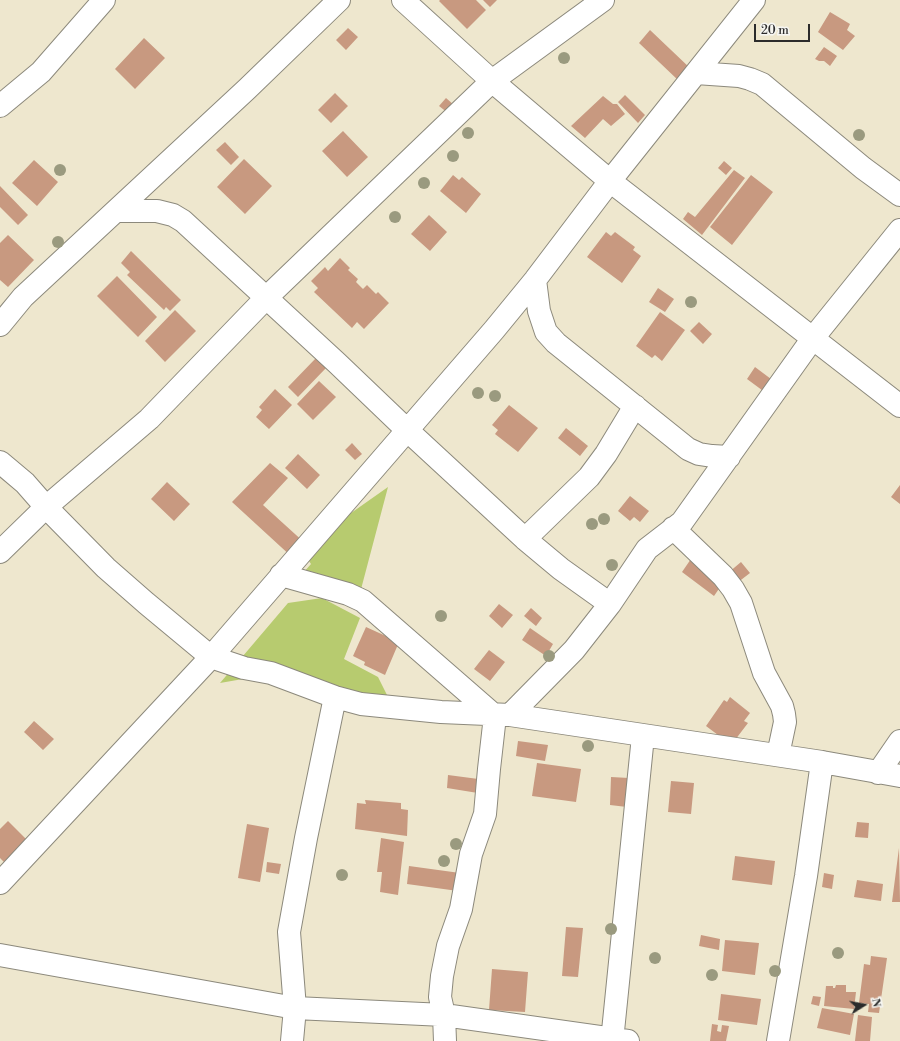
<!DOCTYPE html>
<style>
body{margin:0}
#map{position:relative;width:900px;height:1041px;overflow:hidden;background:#eee7ce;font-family:"Libre Bodoni",serif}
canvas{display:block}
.north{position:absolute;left:844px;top:985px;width:40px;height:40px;-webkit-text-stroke:3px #f6f6f2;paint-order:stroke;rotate:79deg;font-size:11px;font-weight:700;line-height:16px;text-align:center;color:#2b2b2b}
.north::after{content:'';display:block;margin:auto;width:14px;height:18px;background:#2b2b2b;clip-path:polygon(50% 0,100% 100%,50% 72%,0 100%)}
.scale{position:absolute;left:754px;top:24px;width:56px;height:18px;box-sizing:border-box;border:2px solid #2b2b2b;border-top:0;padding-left:5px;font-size:12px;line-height:14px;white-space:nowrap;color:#2b2b2b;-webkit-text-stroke:3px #f6f6f2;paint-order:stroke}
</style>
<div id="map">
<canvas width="900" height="1041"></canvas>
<div class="north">N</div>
<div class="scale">20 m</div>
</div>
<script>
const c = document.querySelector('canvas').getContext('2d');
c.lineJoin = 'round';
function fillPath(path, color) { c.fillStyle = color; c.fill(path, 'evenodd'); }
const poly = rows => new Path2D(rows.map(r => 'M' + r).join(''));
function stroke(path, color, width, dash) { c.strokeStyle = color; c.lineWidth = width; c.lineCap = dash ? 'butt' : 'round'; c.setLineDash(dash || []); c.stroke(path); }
fillPath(poly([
 [388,487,360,593,303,573,311,564,307,558,344,518],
 [322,598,360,618,344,659,378,677,395,711,260,676,220,683,288,603]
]), '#b7cb6f');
fillPath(poly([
 [440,0,476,0,486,10,467,29,439,1],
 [483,0,497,0,490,7],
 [830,12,850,24,847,30,855,36,843,50,818,32],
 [348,28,358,37,346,50,336,40],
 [650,30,691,69,679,81,639,43],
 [144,38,165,58,135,89,115,69],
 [824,47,837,56,830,66,824,61,819,61,815,59],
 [335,93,348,106,331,123,318,110],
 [625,95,645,115,638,123,618,102],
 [603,96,613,104,617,104,625,114,611,126,603,119,585,138,571,126],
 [446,98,454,105,448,113,439,106],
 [343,131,368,157,347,177,322,151],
 [225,142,239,157,231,165,216,150],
 [244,159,272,186,245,214,217,187],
 [34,160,58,182,37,206,12,183],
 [724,161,732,168,726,175,718,168],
 [734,170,745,178,702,235,683,219,688,212,695,217],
 [453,175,459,180,462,177,481,194,466,213,440,191],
 [751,175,773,192,732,245,710,227],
 [0,186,28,215,18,225,0,207],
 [429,215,447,232,430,251,411,234],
 [606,232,611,236,615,232,635,247,633,250,641,256,622,283,587,257],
 [8,235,34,260,8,287,0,280,0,243],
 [131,251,181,300,170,311,166,307,164,310,127,275,130,272,121,263],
 [340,258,350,268,348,270,358,279,356,282,363,289,367,285,376,294,378,292,389,303,364,329,357,322,352,328,314,292,318,288,311,281,325,267,328,271],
 [117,276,157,317,138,337,97,296],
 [658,288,674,299,665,312,649,302],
 [175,310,196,331,165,362,145,341],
 [660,312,685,330,662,361,655,355,652,358,636,346],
 [699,322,712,334,703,344,690,331],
 [316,358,326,368,298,397,288,387],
 [755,367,771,379,770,396,747,379],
 [319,381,336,397,313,420,297,404],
 [275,389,292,405,269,429,256,417,262,410,259,407],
 [509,405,538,428,518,452,495,434,498,430,492,425],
 [566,428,588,446,580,456,558,438],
 [352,443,362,454,355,460,345,450],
 [298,454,320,475,307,489,285,468],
 [270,463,288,478,263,505,306,544,293,558,232,502],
 [167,482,190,504,174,521,151,499],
 [900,485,900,504,891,497],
 [630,496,649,511,640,522,634,517,630,521,618,511],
 [693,556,725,580,714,596,682,572],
 [741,562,750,573,737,583,728,573],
 [499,604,513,615,502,628,489,616],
 [531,608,542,618,536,626,524,616],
 [366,627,399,642,385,675,364,665,365,662,353,656],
 [530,628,553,644,546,656,522,640],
 [489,650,505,662,490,681,474,669],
 [730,697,750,713,744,721,748,723,735,740,730,736,726,741,706,726,724,700,727,702],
 [34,721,54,739,43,750,24,732],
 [518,741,548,745,545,761,516,756],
 [537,763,581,769,576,802,532,796],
 [448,775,486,780,484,794,447,788],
 [611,777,629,778,627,807,610,805],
 [671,781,694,783,691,814,668,812],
 [365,800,401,803,401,809,408,810,407,836,355,829,357,803,366,804],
 [8,821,28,841,9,867,0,858,0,829],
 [857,822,869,823,868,838,855,837],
 [247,824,269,828,260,882,238,878],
 [381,838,404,842,398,895,380,892,382,872,377,872],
 [899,848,900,902,892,902],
 [735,856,775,861,772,885,732,880],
 [267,862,281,864,279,874,266,872],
 [409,866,460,873,458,891,407,884],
 [824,873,834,875,832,889,822,887],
 [857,880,883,884,881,901,854,897],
 [566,927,583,928,578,977,562,976],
 [701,935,720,939,719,950,699,946],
 [725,940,759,943,755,975,722,971],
 [871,956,887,958,879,1013,868,1012,869,1004,859,1003,864,964,870,965],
 [492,969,528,972,525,1012,489,1010],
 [836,985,846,985,846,992,856,992,854,1009,824,1006,826,986,833,986,833,988,835,988],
 [721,994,761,999,757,1025,718,1020],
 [813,996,821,997,819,1006,811,1004],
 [822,1008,854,1014,850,1035,817,1028],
 [858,1015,872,1017,870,1041,855,1041],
 [712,1024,718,1025,717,1031,721,1032,722,1025,729,1026,726,1041,710,1041]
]), '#c89980');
const street = poly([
 [403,0,492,81,610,181,900,406],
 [696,73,739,76,750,79,762,84,863,168,900,195],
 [0,106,41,72,104,0],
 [116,211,157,211,173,215,183,221,337,363,407,430,525,539,561,569,610,604],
 [535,280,539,311,546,332,556,343,688,449,699,454,712,456,729,457],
 [0,325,23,297,247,89,339,0],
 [0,462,25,483,46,507,106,568,146,603,211,657,244,668,271,673,335,697,361,704,441,712,510,715,822,762,900,776],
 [673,528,723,576,733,589,741,603,764,673,782,706,784,714,785,722,778,755],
 [525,539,589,477,606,454,635,406],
 [0,552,46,507,149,419,266,298,492,81,603,0],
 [281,575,348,594,363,601,495,716,489,769,485,814,471,854,461,909,448,946,442,976,440,997,444,1015,445,1041],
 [510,715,574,650,610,604,647,549,682,522,813,338,900,230],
 [878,773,900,741],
 [0,883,211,657,494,330,535,280,610,181,754,0],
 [0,955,295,1008,444,1015,628,1041],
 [292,1041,295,1008,289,932,306,838,335,697],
 [612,1041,643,736],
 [778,1041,806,876,822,762]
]);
stroke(street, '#8c897c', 24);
stroke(street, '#fff', 22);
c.fillStyle = '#9a9a7f';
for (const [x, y] of [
 [564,58],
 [468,133],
 [859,135],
 [453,156],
 [60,170],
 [424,183],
 [395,217],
 [58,242],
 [691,302],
 [478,393],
 [495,396],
 [604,519],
 [592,524],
 [612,565],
 [441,616],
 [549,656],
 [588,746],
 [456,844],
 [444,861],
 [342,875],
 [611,929],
 [838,953],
 [655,958],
 [775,971],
 [712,975]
]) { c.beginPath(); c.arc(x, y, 6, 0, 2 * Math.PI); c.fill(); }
</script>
